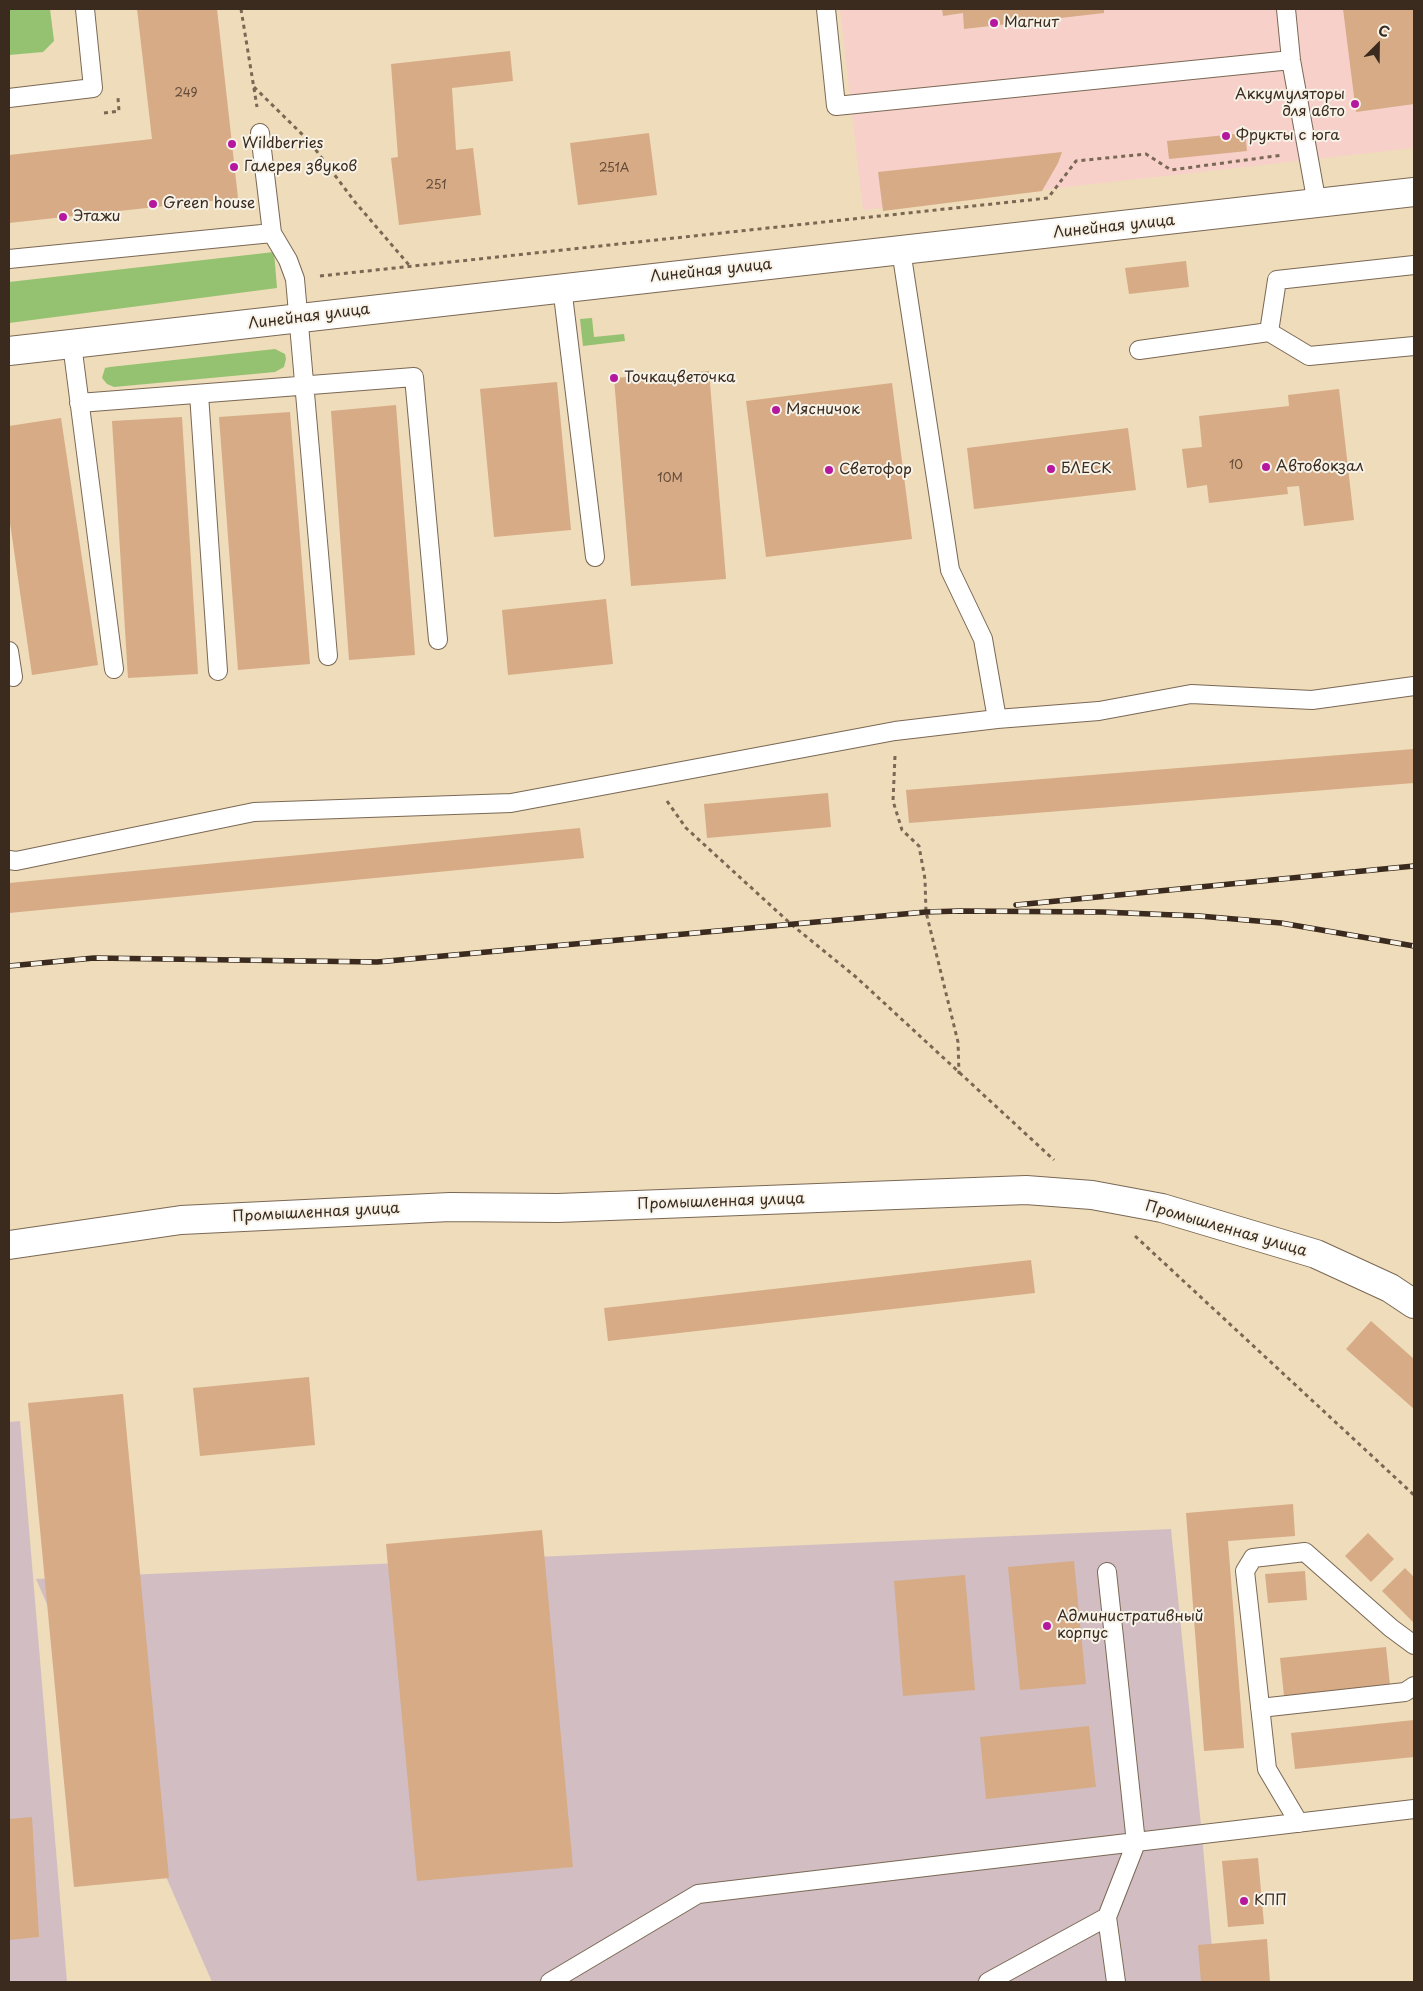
<!DOCTYPE html>
<meta charset="utf-8">
<style>
body{margin:0}
#map{position:relative;width:1423px;height:1991px;overflow:hidden;background:#efdcba;font-family:"Playpen Sans",sans-serif}
canvas{display:block}
.frame{position:absolute;inset:0;border:10px solid #3b2a1e;pointer-events:none}
.north{position:absolute;left:1353px;top:20px;width:50px;height:50px;-webkit-text-stroke:4px #f7f3e8;paint-order:stroke;rotate:23deg;font-size:14px;font-weight:700;line-height:20px;text-align:center;color:#3b2a1e}
.north::after{content:'';display:block;margin:auto;width:18px;height:22px;background:#3b2a1e;clip-path:polygon(50% 0,100% 100%,50% 72%,0 100%)}
</style>
<div id="map">
<canvas width="1423" height="1991"></canvas>
<div class="frame"></div>
<div class="north">С</div>
</div>
<script>
const c = document.querySelector('canvas').getContext('2d');
c.lineJoin = 'round';
function fillPath(path, color) { c.fillStyle = color; c.fill(path, 'evenodd'); }
const poly = rows => new Path2D(rows.map(r => 'M' + r).join(''));
function stroke(path, color, width, dash) { c.strokeStyle = color; c.lineWidth = width; c.lineCap = dash ? 'butt' : 'round'; c.setLineDash(dash || []); c.stroke(path); }
function label(font, color, halo, rows, align = 'center') {
  c.font = font + ' "Playpen Sans",sans-serif'; c.lineWidth = 4; c.setLineDash([]); c.textBaseline = 'middle'; c.strokeStyle = halo; c.fillStyle = color; for (const [text, x, y, turn = 0] of rows) {
    c.save(); c.translate(x, y); c.rotate((+turn || 0) * Math.PI / 180); c.textAlign = isNaN(turn) ? turn : align; if (halo) c.strokeText(text, 0, 0); c.fillText(text, 0, 0); c.restore();
  }
}
fillPath(poly([
 [840,9,1414,9,1414,148,863,210]
]), '#f7d0ca');
fillPath(poly([
 [20,1421,67,1982,9,1982,9,1422],
 [1171,1529,1202,1835,1215,1982,212,1982,36,1579]
]), '#d2bec2');
fillPath(poly([
 [9,9,50,9,54,41,43,52,9,55],
 [274,252,277,288,9,323,9,282],
 [592,318,594,337,624,334,625,341,583,346,580,319],
 [275,349,285,354,286,359,284,367,275,372,114,387,107,384,102,378,105,368,110,367]
]), '#94c270');
fillPath(poly([
 [137,9,217,9,238,198,9,223,9,155,152,139],
 [942,9,1104,9,1104,13,964,29,963,13,943,16],
 [1343,9,1414,9,1414,104,1356,112],
 [510,51,513,81,452,88,456,150,473,148,481,215,399,225,391,158,398,157,391,64],
 [649,133,657,195,578,205,570,143],
 [1245,133,1247,151,1169,159,1167,141],
 [1062,152,1058,163,1042,191,883,211,878,172],
 [1186,261,1189,287,1129,294,1125,268],
 [709,371,726,579,631,586,614,378],
 [557,382,571,530,494,537,480,389],
 [892,383,912,539,766,557,746,401],
 [1339,389,1354,520,1304,526,1299,486,1287,487,1288,494,1209,503,1207,485,1187,488,1182,449,1202,447,1199,416,1289,406,1288,395],
 [396,405,415,655,349,660,331,411],
 [290,412,310,664,238,670,219,417],
 [182,417,198,674,128,678,112,421],
 [61,418,98,665,32,675,9,516,9,426],
 [1128,428,1136,490,974,509,967,448],
 [606,599,613,664,508,675,502,610],
 [1414,749,1414,783,909,823,906,790],
 [828,793,831,827,707,838,704,804],
 [580,828,584,858,9,913,9,883],
 [1031,1260,1035,1293,608,1341,604,1308],
 [1371,1321,1414,1359,1414,1409,1346,1349],
 [309,1377,315,1445,200,1456,193,1388],
 [123,1394,169,1878,74,1887,28,1403],
 [1293,1504,1295,1536,1228,1541,1244,1748,1204,1751,1186,1513],
 [542,1530,573,1867,417,1881,386,1544],
 [1368,1533,1394,1559,1371,1582,1345,1556],
 [1074,1561,1086,1684,1020,1690,1008,1567],
 [1405,1568,1414,1577,1414,1623,1382,1591],
 [1305,1571,1307,1600,1268,1603,1265,1574],
 [965,1575,975,1690,903,1696,894,1581],
 [1386,1647,1390,1685,1284,1696,1280,1658],
 [1414,1720,1414,1757,1295,1769,1291,1733],
 [1089,1726,1096,1787,986,1799,980,1737],
 [32,1817,39,1937,9,1940,9,1819],
 [1258,1858,1264,1924,1228,1927,1222,1861],
 [1267,1939,1270,1982,1201,1982,1198,1945]
]), '#d6ab86');
const lane = poly([
 [826,9,836,106,1291,60],
 [1286,9,1291,60,1317,204],
 [9,98,93,88,85,9],
 [260,133,272,233],
 [901,250,950,570,983,639,997,719],
 [9,259,272,233,288,260,295,279,328,656],
 [562,287,595,557],
 [1269,332,1277,280,1414,265],
 [72,344,114,669],
 [1139,350,1269,332,1309,356,1414,346],
 [199,394,218,671],
 [79,403,414,377,438,640],
 [9,651,13,677],
 [9,860,16,861,254,812,511,803,895,731,997,719,1099,711,1191,694,1312,700,1414,686],
 [1107,1572,1136,1843,1107,1917,1116,1982],
 [1260,1708,1405,1692,1414,1686],
 [1299,1823,1267,1769,1245,1571,1253,1558,1305,1552,1391,1628,1414,1645],
 [550,1982,698,1894,1414,1809],
 [988,1982,1107,1917]
]);
const secondary = poly([
 [9,351,1414,192],
 [9,1245,181,1220,450,1207,558,1208,1026,1190,1092,1195,1162,1208,1316,1254,1390,1288,1414,1304]
]);
stroke(lane, '#7a6855', 20);
stroke(secondary, '#7a6855', 30);
stroke(poly([
 [241,9,257,107],
 [254,87,309,141,355,202,409,265],
 [104,113,119,111,118,98],
 [320,276,1048,198,1076,161,1146,154,1171,170,1283,155],
 [895,756,893,801,902,830,919,846,925,879,926,912,958,1042,959,1074],
 [667,801,686,828,792,925,856,977,1054,1160],
 [1135,1236,1414,1495]
]), '#7a6855', 3, [4, 4]);
stroke(lane, '#fff', 18);
stroke(secondary, '#fff', 28);
const rail = poly([
 [1016,905,1414,866],
 [9,966,94,958,377,962,926,912,959,911,1102,912,1199,916,1281,923,1414,946]
]);
stroke(rail, '#3b2a1e', 5.5);
stroke(rail, '#f7f3e8', 4, [11]);
for (const [x, y, r, color] of [
 [994,23,5,"#b5179e"],
 [1355,104,5,"#b5179e"],
 [1226,136,5,"#b5179e"],
 [232,144,5,"#b5179e"],
 [234,167,5,"#b5179e"],
 [153,204,5,"#b5179e"],
 [63,217,5,"#b5179e"],
 [614,378,5,"#b5179e"],
 [776,410,5,"#b5179e"],
 [1266,467,5,"#b5179e"],
 [1051,469,5,"#b5179e"],
 [829,470,5,"#b5179e"],
 [1047,1626,5,"#b5179e"],
 [1244,1901,5,"#b5179e"]
]) { const dot = new Path2D(); dot.arc(x, y, r, 0, 2 * Math.PI); c.fillStyle = color; c.fill(dot); stroke(dot, '#f7f3e8', 2); }
label('12px', '#624a38', null, [
 ["249",186,94],
 ["251А",614,169],
 ["251",436,186],
 ["10",1236,466],
 ["10М",670,479]
]);
label('15px', '#3b2a1e', '#f7f3e8', [
 ["Магнит",1004,23],
 ["Аккумуляторы",1345,95,"right"],
 ["для авто",1345,112,"right"],
 ["Фрукты с юга",1236,136],
 ["Wildberries",242,144],
 ["Галерея звуков",244,167],
 ["Green house",163,204],
 ["Этажи",73,217],
 ["Точкацветочка",624,378],
 ["Мясничок",786,410],
 ["Автовокзал",1276,467],
 ["БЛЕСК",1061,469],
 ["Светофор",839,470],
 ["Административный",1057,1617],
 ["корпус",1057,1634],
 ["КПП",1254,1901]
], 'left');
label('15px', '#3b2a1e', '#f7f3e8', [
 ["Линейная улица",1114,227,-6],
 ["Линейная улица",711,271,-6],
 ["Линейная улица",309,317,-7],
 ["Промышленная улица",721,1202,-2],
 ["Промышленная улица",316,1213,-3],
 ["Промышленная улица",1226,1229,16]
]);
</script>
